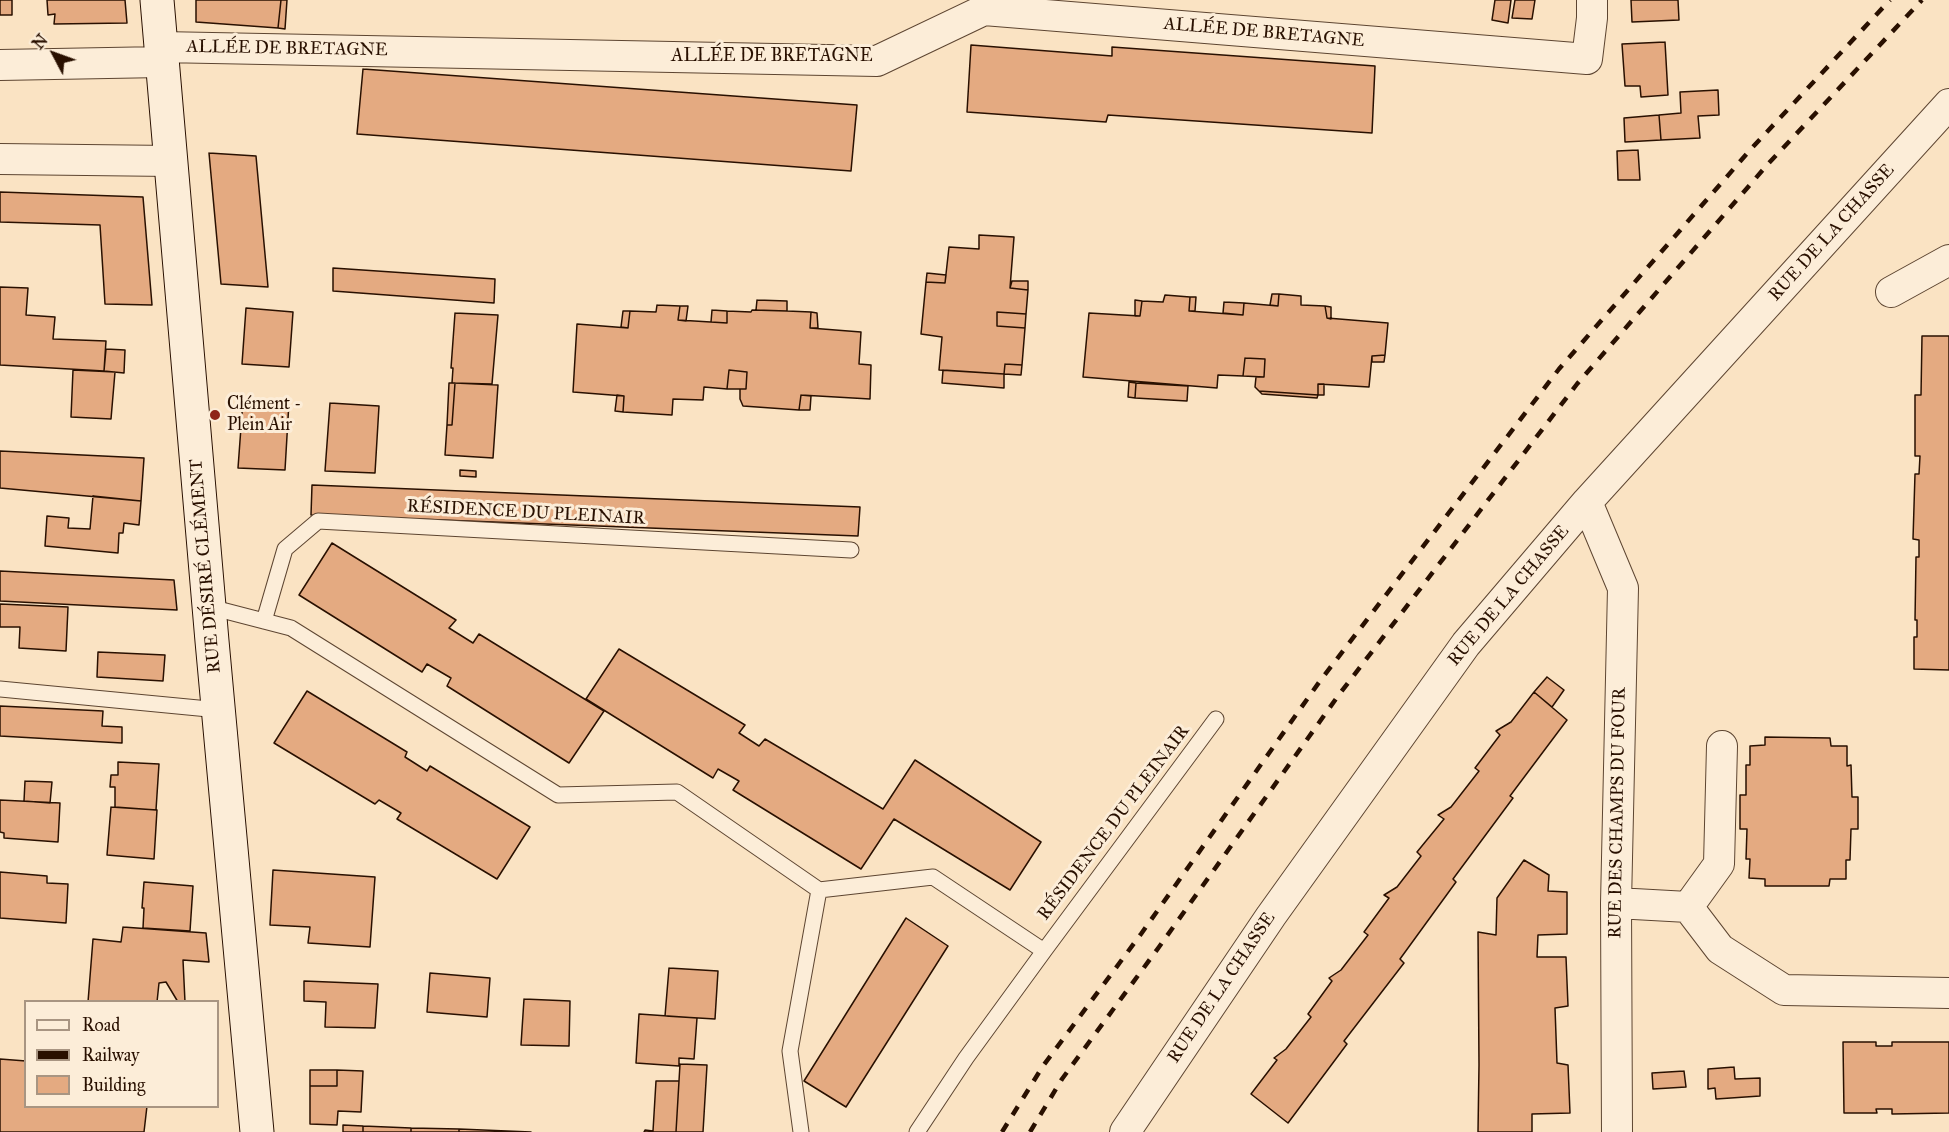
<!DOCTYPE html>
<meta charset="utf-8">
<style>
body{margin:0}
#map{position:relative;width:1949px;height:1132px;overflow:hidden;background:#fae3c3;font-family:"IM FELL Great Primer",serif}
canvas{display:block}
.legend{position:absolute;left:24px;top:1000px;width:195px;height:108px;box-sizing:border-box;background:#fcedd8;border:2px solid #a89582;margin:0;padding:8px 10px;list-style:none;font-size:18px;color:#291000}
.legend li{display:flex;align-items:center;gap:12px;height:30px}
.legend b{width:30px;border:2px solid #a89582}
.north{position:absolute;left:24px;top:24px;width:60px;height:60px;-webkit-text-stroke:4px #fcedd8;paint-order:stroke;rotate:311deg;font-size:16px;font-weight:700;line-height:24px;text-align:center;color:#291000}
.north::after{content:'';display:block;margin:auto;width:21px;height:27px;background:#291000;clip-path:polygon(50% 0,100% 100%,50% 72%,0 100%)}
</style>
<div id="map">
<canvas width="1949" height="1132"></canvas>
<ul class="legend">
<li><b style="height:8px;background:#fcedd8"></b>Road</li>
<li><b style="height:8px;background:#291000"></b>Railway</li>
<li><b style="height:16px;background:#e4aa81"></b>Building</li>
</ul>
<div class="north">N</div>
</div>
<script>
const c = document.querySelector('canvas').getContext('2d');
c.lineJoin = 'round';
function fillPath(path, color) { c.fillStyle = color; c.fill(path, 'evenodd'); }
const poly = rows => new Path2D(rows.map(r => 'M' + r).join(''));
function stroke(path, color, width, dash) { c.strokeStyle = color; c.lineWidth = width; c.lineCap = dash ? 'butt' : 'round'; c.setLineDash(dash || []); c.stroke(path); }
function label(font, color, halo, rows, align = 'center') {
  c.font = font + ' "IM FELL Great Primer",serif'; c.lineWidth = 6; c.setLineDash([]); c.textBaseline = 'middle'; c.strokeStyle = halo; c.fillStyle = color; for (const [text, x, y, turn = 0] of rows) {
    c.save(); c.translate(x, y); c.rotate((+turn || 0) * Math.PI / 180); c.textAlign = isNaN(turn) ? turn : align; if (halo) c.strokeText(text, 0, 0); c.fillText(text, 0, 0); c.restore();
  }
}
const building = poly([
 [0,0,12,0,12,15,0,15,0,0],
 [47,0,125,0,127,23,54,24,55,14,48,15,47,0],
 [196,0,281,0,278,28,196,22,196,0],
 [281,0,287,0,285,29,278,28,281,0],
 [1495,0,1511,0,1508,23,1492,20,1495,0],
 [1515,0,1535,0,1532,19,1512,18,1515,0],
 [1631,0,1678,0,1679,20,1632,22,1631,0],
 [1665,42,1668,95,1641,97,1640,86,1625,86,1622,44,1665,42],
 [971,45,1112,56,1112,47,1375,66,1372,133,1108,115,1106,122,967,112,971,45],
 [363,69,857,105,851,171,357,134,363,69],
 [1718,90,1719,115,1698,116,1700,138,1661,140,1659,115,1681,113,1680,92,1718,90],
 [1659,115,1661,140,1625,142,1624,118,1659,115],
 [1638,150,1640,180,1618,180,1617,151,1638,150],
 [209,153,256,156,268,287,221,284,209,153],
 [0,192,143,197,152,305,105,304,100,225,0,222,0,192],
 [979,235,1014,237,1010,288,1028,290,1026,314,997,312,997,326,1025,328,1022,365,1005,364,1004,374,939,370,942,337,921,334,926,282,945,283,949,247,979,249,979,235],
 [333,268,495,279,494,303,333,291,333,268],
 [927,273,946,275,945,283,926,282,927,273],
 [1012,281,1028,281,1028,290,1010,288,1012,281],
 [0,287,28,288,26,315,55,317,53,339,106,341,104,371,0,365,0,287],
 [1272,294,1279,294,1278,306,1270,305,1272,294],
 [1279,294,1301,296,1301,305,1325,306,1327,318,1388,323,1385,355,1372,356,1369,387,1318,384,1318,395,1259,391,1255,387,1256,377,1264,377,1265,359,1245,358,1243,376,1218,375,1217,388,1083,377,1089,313,1140,316,1142,301,1163,302,1165,295,1190,297,1189,311,1243,315,1244,303,1278,306,1279,294],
 [1190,297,1196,297,1195,311,1189,311,1190,297],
 [757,300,787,301,787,311,756,310,757,300],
 [1135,300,1142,301,1140,316,1135,316,1135,300],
 [1224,302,1244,303,1243,315,1223,313,1224,302],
 [657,305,680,306,678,320,727,323,727,311,751,312,752,310,787,311,811,312,810,328,861,332,859,364,871,365,870,399,801,395,799,410,743,406,740,399,740,389,746,389,747,372,729,370,727,389,704,387,703,400,673,399,672,415,623,412,624,396,573,392,577,324,628,328,630,311,656,312,657,305],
 [680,306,688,306,686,321,678,320,680,306],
 [1325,306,1331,307,1331,319,1327,318,1325,306],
 [246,308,293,312,289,367,242,364,246,308],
 [712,310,727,311,727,323,711,322,712,310],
 [623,311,630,311,628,328,621,327,623,311],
 [811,312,817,313,818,328,810,328,811,312],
 [997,312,1026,314,1025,328,997,326,997,312],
 [455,313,498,315,492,384,452,383,453,368,451,368,455,313],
 [1922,336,1949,336,1949,670,1914,669,1914,637,1917,637,1917,620,1915,620,1916,557,1919,557,1919,540,1913,539,1915,474,1919,474,1920,456,1915,456,1915,395,1921,395,1922,336],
 [106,349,125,350,124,373,104,371,106,349],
 [1385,355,1384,362,1372,362,1372,356,1385,355],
 [1245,358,1265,359,1264,377,1243,376,1245,358],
 [1005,364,1022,365,1021,375,1004,374,1005,364],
 [73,370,115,372,111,419,71,417,73,370],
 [729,370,747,372,746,389,727,389,729,370],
 [943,370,1004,374,1004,388,942,383,943,370],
 [1129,382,1136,383,1135,398,1128,397,1129,382],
 [449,383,455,383,452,425,447,425,449,383],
 [455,383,498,385,493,458,445,455,447,425,452,425,455,383],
 [1136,383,1188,386,1187,401,1135,398,1136,383],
 [1318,384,1324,384,1324,395,1318,395,1318,384],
 [1259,391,1318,395,1317,398,1262,394,1259,391],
 [617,395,624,396,623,412,615,411,617,395],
 [801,395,811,396,810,410,799,410,801,395],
 [243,400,289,402,285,470,238,468,243,400],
 [330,403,379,406,375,473,325,471,330,403],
 [0,451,144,458,141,501,0,488,0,451],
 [460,470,476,471,476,477,460,476,460,470],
 [312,485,860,507,858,536,311,515,312,485],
 [93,496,141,501,139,525,124,523,123,533,119,533,118,553,45,546,47,516,69,518,68,528,90,529,93,496],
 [332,543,456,620,449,628,473,643,479,634,604,711,569,763,447,686,451,678,427,664,422,672,299,595,332,543],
 [0,571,174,580,177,610,0,601,0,571],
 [0,604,68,607,66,651,19,648,20,627,0,627,0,604],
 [619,649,745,725,739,733,759,746,765,739,883,809,915,760,1041,842,1010,890,894,819,861,869,733,790,739,781,718,769,713,778,586,699,619,649],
 [98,652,165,655,163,681,97,677,98,652],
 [1547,677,1564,690,1552,707,1534,692,1547,677],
 [307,691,407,752,405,757,427,771,430,766,530,827,497,879,397,819,401,813,379,800,375,804,274,743,307,691],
 [1534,692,1567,720,1510,796,1513,798,1453,879,1456,882,1400,959,1404,963,1344,1041,1347,1044,1288,1123,1251,1094,1277,1060,1274,1058,1286,1049,1311,1017,1308,1014,1332,981,1329,978,1341,970,1368,935,1364,932,1389,898,1384,895,1397,887,1421,856,1417,852,1444,819,1438,815,1451,807,1479,771,1475,768,1500,735,1496,731,1511,722,1534,692],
 [0,706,103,711,102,726,122,727,122,743,0,736,0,706],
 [1765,737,1830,738,1831,746,1847,746,1847,766,1851,765,1852,797,1858,797,1858,829,1851,829,1850,860,1846,860,1846,879,1830,879,1829,886,1765,886,1765,879,1749,878,1750,859,1746,859,1747,829,1740,829,1740,795,1746,795,1746,765,1750,765,1750,746,1765,745,1765,737],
 [118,762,159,764,156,810,115,807,115,787,110,787,111,775,118,775,118,762],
 [25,781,52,782,50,803,24,801,25,781],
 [0,800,60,803,58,842,4,838,4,833,0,832,0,800],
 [111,807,157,810,154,859,107,855,111,807],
 [1524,860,1549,875,1548,891,1567,892,1567,934,1538,935,1537,957,1566,957,1568,1006,1555,1008,1557,1063,1568,1065,1570,1113,1532,1114,1532,1132,1478,1132,1479,1065,1478,932,1496,935,1497,898,1524,860],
 [273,870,375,877,370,947,308,943,310,927,270,925,273,870],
 [0,872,47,876,47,883,68,884,66,923,0,918,0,872],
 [144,882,193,886,190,931,143,928,144,908,142,908,144,882],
 [906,918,948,946,846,1107,804,1081,906,918],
 [123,927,206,933,209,962,183,960,185,1002,178,1002,166,982,159,983,157,1002,88,1002,93,939,121,942,123,927],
 [669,968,718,971,715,1019,665,1016,669,968],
 [430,973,490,978,487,1017,427,1012,430,973],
 [304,981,378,984,375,1028,325,1027,326,1002,304,1001,304,981],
 [524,999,570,1001,569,1046,521,1045,524,999],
 [639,1014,697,1018,694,1059,679,1058,679,1066,636,1063,639,1014],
 [1843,1042,1876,1042,1876,1046,1892,1046,1892,1042,1949,1042,1949,1113,1892,1114,1892,1109,1876,1109,1877,1113,1844,1113,1843,1042],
 [0,1059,26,1061,26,1106,147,1106,144,1132,0,1132,0,1059],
 [680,1064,707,1065,703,1132,676,1132,680,1064],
 [1734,1067,1735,1079,1760,1078,1760,1096,1716,1099,1715,1088,1708,1089,1708,1069,1734,1067],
 [310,1070,337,1070,337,1086,310,1086,310,1070],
 [337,1070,363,1071,361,1112,338,1111,337,1125,310,1124,310,1086,337,1086,337,1070],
 [1684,1071,1686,1087,1653,1089,1652,1073,1684,1071],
 [656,1081,679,1081,676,1132,644,1132,645,1130,653,1131,656,1081],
 [343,1125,363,1126,363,1132,343,1132,343,1125],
 [363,1126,411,1128,411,1132,363,1132,363,1126],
 [411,1128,459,1129,459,1132,411,1132,411,1128],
 [459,1129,531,1132,459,1132,459,1129]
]);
fillPath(building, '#e4aa81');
stroke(building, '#291000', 1.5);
const lane = poly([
 [210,607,291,628,558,795,677,792,819,890,790,1051,801,1132],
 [264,621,285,549,318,521,851,550],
 [0,689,219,710],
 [819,890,933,877,1044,951,1216,719],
 [917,1132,966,1058,1044,951]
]);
const street = poly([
 [161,47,877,61,984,10,1587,59,1592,18,1592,0],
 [0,65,162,62],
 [0,159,171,161],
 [1891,292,1949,260],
 [1587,502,1623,588,1616,903,1617,1132],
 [1616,903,1688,907,1720,949,1784,990,1949,993],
 [1688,907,1719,864,1722,746],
 [1125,1132,1271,916,1466,644,1587,502,1949,104]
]);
const secondary = poly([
 [157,0,212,641,257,1132]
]);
stroke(lane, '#5d4531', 17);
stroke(street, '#5d4531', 32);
stroke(secondary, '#291000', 35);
stroke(lane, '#fcedd8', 15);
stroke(street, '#fcedd8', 30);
stroke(secondary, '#fcedd8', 33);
stroke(poly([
 [1002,1132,1043,1066,1141,934,1320,681,1559,369,1751,149,1890,0],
 [1030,1132,1062,1079,1159,947,1338,696,1577,384,1768,164,1922,0]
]), '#291000', 4.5, [10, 10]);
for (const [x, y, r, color] of [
 [215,415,6,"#8f2418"]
]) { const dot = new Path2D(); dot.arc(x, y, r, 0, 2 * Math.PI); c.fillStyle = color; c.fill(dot); stroke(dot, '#fcedd8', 2); }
label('18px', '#291000', '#fcedd8', [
 ["ALLÉE DE BRETAGNE",1264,33,5],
 ["ALLÉE DE BRETAGNE",287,49,1],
 ["ALLÉE DE BRETAGNE",772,57],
 ["RUE DE LA CHASSE",1832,233,-48],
 ["RÉSIDENCE DU PLEINAIR",526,513,3],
 ["RUE DÉSIRÉ CLÉMENT",206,566,-95],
 ["RUE DE LA CHASSE",1509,596,-50],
 ["RUE DES CHAMPS DU FOUR",1618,813,-89],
 ["RÉSIDENCE DU PLEINAIR",1114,823,-53],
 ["RUE DE LA CHASSE",1222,988,-56]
]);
label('18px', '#291000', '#fcedd8', [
 ["Clément -",227,405],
 ["Plein Air",227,426]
], 'left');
</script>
